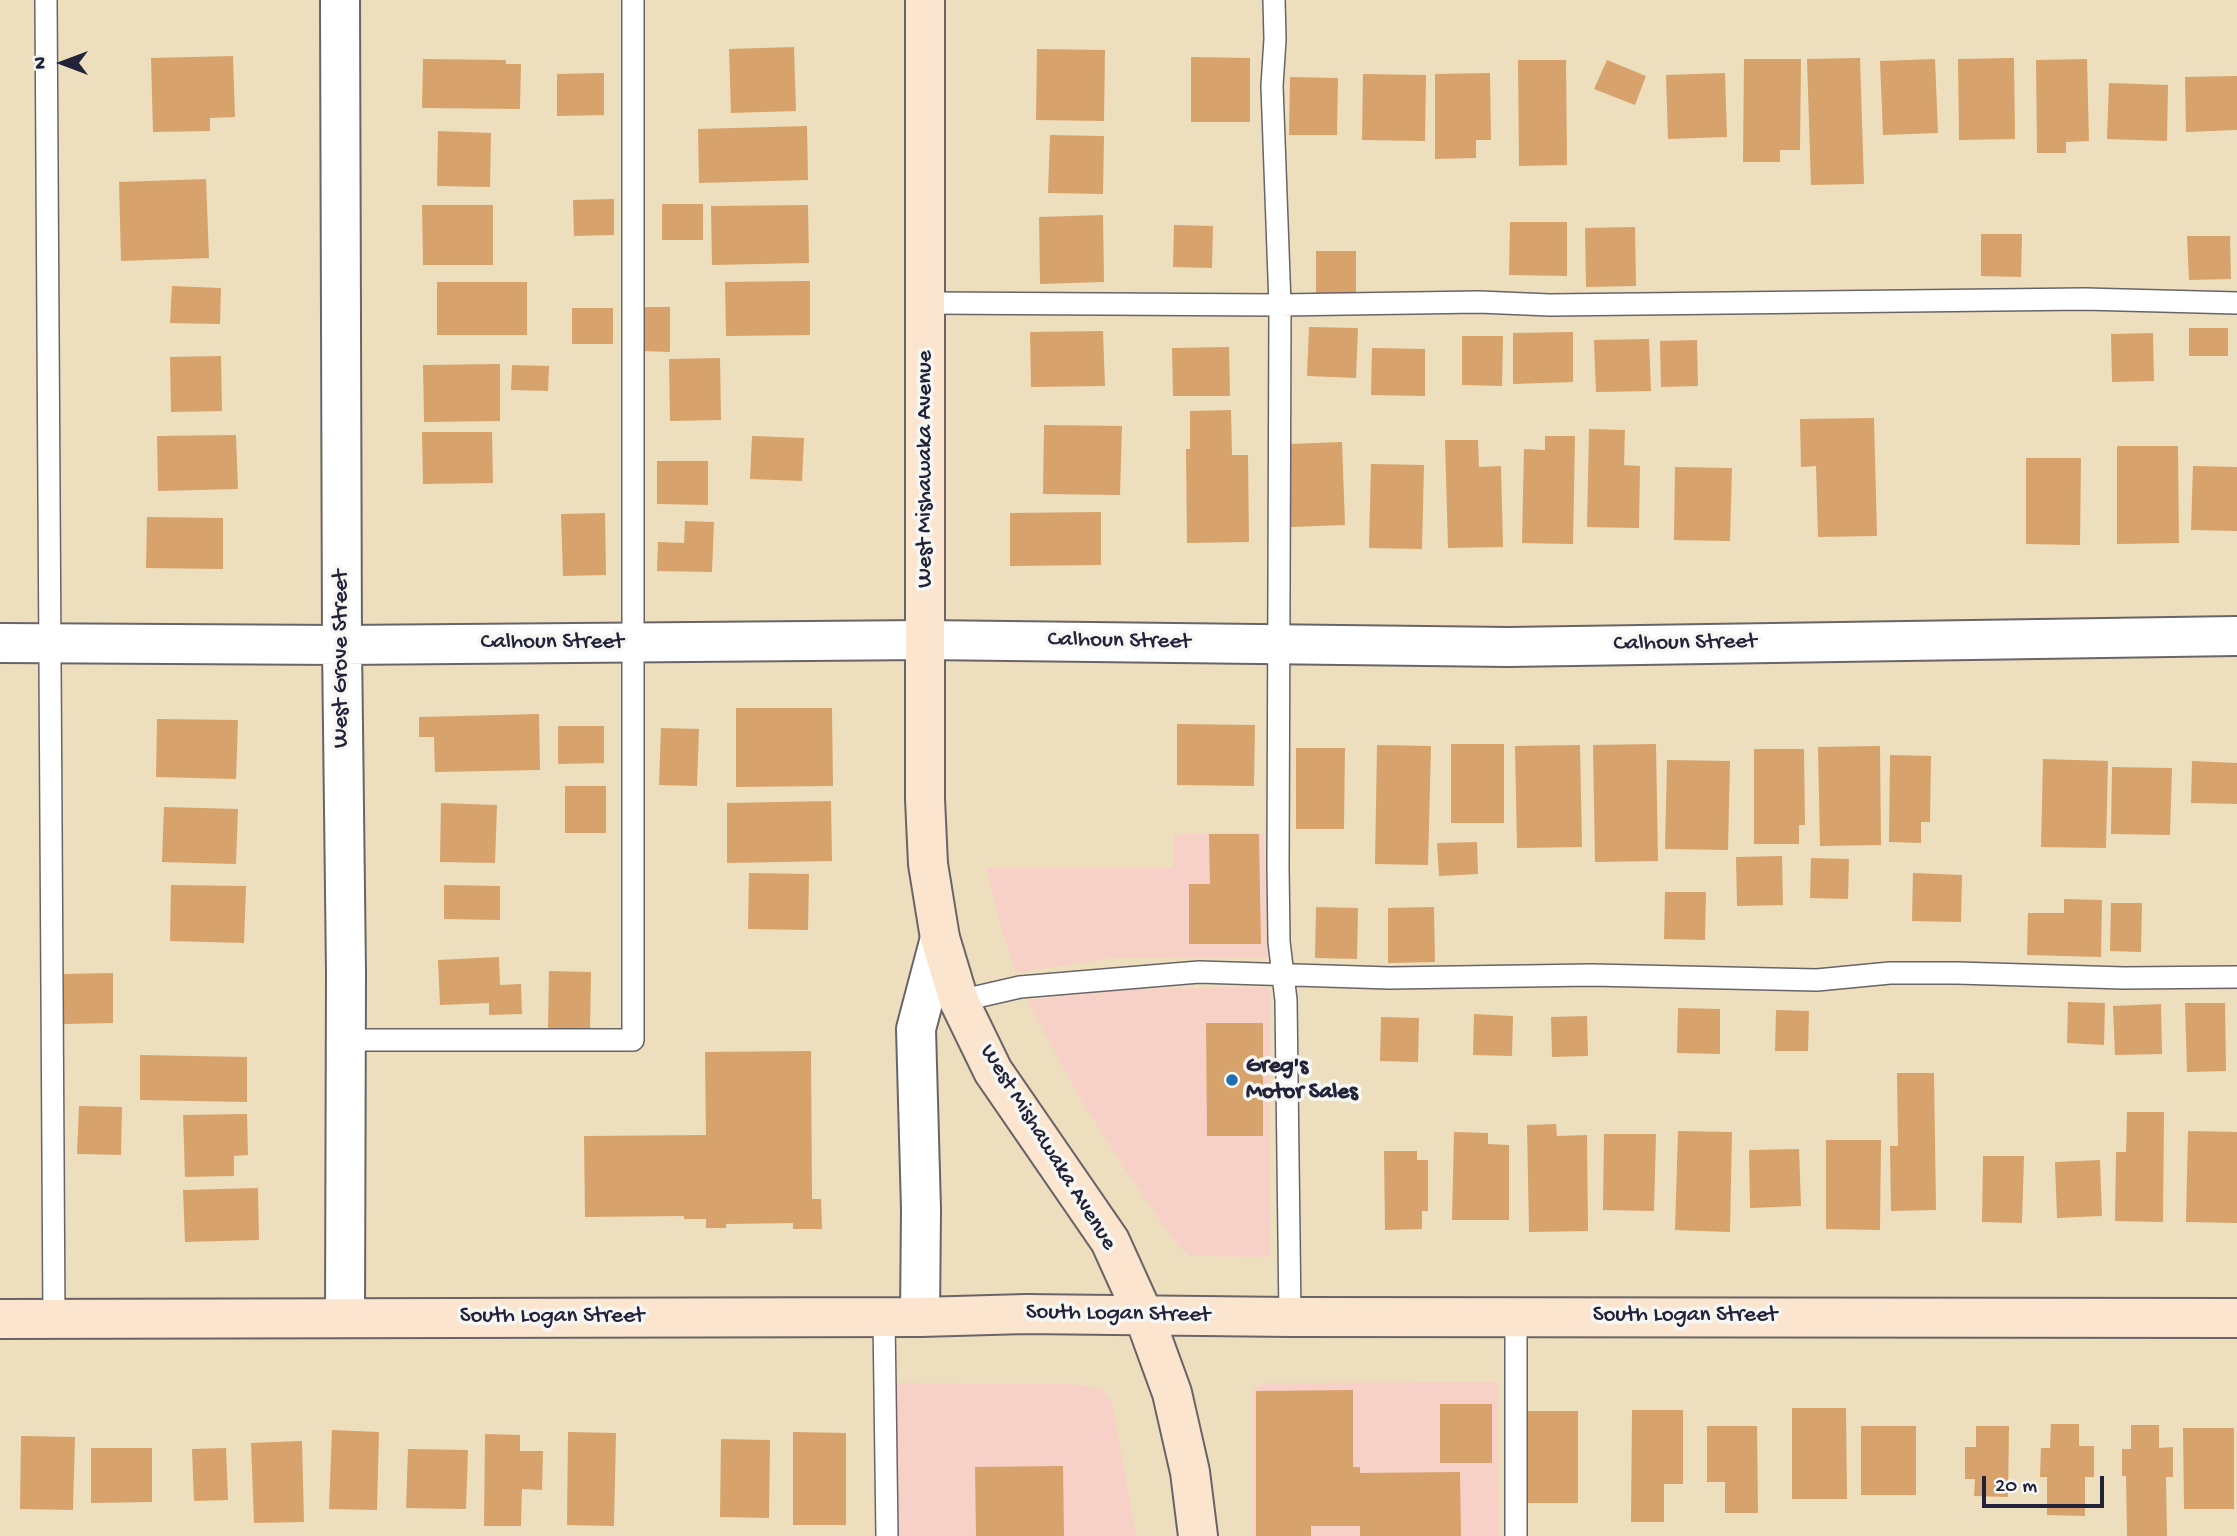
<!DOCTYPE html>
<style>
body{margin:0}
#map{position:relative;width:2237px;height:1536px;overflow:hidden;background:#eddfbd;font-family:"Gochi Hand",sans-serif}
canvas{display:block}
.north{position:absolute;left:28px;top:28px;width:70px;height:70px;-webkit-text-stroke:5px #f6f6f2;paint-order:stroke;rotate:270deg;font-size:19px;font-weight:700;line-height:28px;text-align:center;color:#22223b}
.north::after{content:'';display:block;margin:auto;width:24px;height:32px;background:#22223b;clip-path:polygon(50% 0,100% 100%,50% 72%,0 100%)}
.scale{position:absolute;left:1982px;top:1476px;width:122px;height:32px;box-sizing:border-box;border:4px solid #22223b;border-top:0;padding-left:9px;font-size:21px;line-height:24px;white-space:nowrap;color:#22223b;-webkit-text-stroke:5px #f6f6f2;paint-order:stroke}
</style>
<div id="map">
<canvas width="2237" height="1536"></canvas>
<div class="north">N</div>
<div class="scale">20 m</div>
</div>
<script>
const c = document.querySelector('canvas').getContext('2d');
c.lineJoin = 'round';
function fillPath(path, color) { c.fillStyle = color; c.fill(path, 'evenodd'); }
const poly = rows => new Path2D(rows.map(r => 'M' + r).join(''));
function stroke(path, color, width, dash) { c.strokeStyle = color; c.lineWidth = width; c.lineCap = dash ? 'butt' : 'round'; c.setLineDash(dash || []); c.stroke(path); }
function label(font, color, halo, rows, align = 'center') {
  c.font = font + ' "Gochi Hand",sans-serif'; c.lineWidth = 7; c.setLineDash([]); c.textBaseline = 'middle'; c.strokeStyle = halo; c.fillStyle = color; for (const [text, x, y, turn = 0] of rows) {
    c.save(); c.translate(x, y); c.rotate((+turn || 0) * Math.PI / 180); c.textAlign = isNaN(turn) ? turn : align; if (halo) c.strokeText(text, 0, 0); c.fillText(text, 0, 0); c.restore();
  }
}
fillPath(poly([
 [1173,833,1264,833,1267,957,1114,958,1016,973,1001,927,986,868,1173,868],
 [1269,987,1269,1257,1190,1256,1177,1245,1127,1173,1077,1093,1027,1000,1135,989],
 [1498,1382,1499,1536,1253,1536,1254,1388,1265,1383],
 [895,1383,1074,1384,1104,1390,1112,1402,1136,1536,896,1536]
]), '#f7d1c7');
fillPath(poly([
 [794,47,796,111,731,113,729,49],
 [1037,49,1105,50,1104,121,1036,120],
 [233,56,235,117,210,118,210,131,153,132,151,58],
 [1191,57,1250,58,1250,122,1191,122],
 [1860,58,1864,184,1811,185,1807,59],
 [2014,58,2015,139,1959,140,1958,59],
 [423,59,506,60,506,64,521,64,520,109,422,108],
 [1744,59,1801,59,1800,150,1780,150,1780,162,1743,162],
 [1935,59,1938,133,1883,135,1880,61],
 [2087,59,2089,141,2066,142,2066,153,2037,153,2036,60],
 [1518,60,1566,60,1567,165,1519,166],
 [1607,60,1646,76,1635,105,1594,89],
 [604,73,604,115,557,116,557,74],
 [1490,73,1491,140,1476,140,1476,158,1435,159,1435,74],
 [1725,73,1727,137,1668,139,1666,75],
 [1363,74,1426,75,1425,141,1362,140],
 [2237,76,2237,130,2186,132,2185,77],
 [1290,77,1338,78,1337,135,1289,135],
 [2109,83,2168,85,2167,141,2107,139],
 [807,126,808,180,699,183,698,129],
 [438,131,491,133,490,187,437,186],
 [1050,135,1104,136,1103,194,1048,193],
 [206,179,209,258,121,261,119,182],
 [614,199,614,235,574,236,573,200],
 [662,204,703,204,703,240,662,240],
 [422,205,493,205,493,265,423,265],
 [808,205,809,263,712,265,711,206],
 [1103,215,1104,282,1040,284,1039,217],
 [1510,222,1567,222,1567,276,1509,275],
 [1174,225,1213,226,1212,268,1173,267],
 [1635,227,1636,286,1586,287,1585,228],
 [1981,234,2022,234,2021,277,1981,276],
 [2187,236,2230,236,2231,279,2189,280],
 [1316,251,1356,251,1356,297,1316,297],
 [810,281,810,335,726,336,725,282],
 [437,282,527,282,527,335,437,335],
 [172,286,221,288,220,324,170,323],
 [643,307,670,307,670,352,642,351],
 [572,308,613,308,613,344,572,344],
 [1309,327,1358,328,1356,378,1307,376],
 [2189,328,2228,328,2228,356,2189,356],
 [1103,331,1105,386,1031,387,1030,332],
 [1573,332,1573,382,1513,384,1513,333],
 [2153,333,2154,381,2112,382,2111,334],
 [1462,336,1503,336,1502,386,1462,385],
 [1649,339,1651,391,1596,392,1594,340],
 [1697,340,1698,386,1661,387,1660,341],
 [1229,347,1230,396,1173,396,1172,348],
 [1372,348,1425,349,1425,396,1371,395],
 [221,356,222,411,171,412,170,357],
 [720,358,721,420,670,421,669,359],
 [500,364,500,421,424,422,423,365],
 [512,365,549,366,548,391,511,390],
 [1231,410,1232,455,1248,455,1249,542,1187,543,1186,449,1190,449,1190,411],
 [1874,418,1877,536,1818,537,1816,466,1801,467,1800,419],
 [1044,425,1122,426,1120,495,1043,494],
 [1589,429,1625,430,1624,465,1640,466,1639,528,1587,527],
 [422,432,492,432,493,483,423,484],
 [236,435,238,489,158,491,157,436],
 [752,436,804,438,802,481,750,479],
 [1545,436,1575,436,1573,544,1522,543,1524,449,1545,450],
 [1445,440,1478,440,1479,467,1501,466,1503,547,1448,548],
 [1342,442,1345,525,1290,527,1288,444],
 [2117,446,2178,446,2179,543,2117,544],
 [2026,458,2081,458,2080,545,2026,544],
 [657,461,708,461,708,505,657,504],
 [1371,464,1424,465,1422,549,1369,548],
 [2193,466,2237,467,2237,531,2191,530],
 [1675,467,1732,468,1730,541,1674,540],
 [1101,512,1101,565,1010,566,1010,513],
 [605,513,606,575,563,576,561,514],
 [147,517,223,518,223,569,146,568],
 [685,521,714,522,712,572,657,571,658,542,684,543],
 [736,708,832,708,833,786,736,787],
 [539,714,540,770,435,772,434,737,419,737,419,717],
 [157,719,238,720,236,779,156,777],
 [1177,724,1255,725,1254,786,1177,785],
 [558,726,604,726,604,763,558,764],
 [661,728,699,729,697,786,659,785],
 [1451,744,1504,744,1504,823,1451,823],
 [1656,744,1658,861,1595,862,1593,745],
 [1377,745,1431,746,1428,865,1375,864],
 [1580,745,1582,847,1517,848,1515,746],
 [1880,746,1881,845,1820,846,1818,747],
 [1296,748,1345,748,1344,829,1296,829],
 [1754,749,1804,749,1805,825,1799,825,1799,844,1754,844],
 [1890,755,1931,756,1930,822,1921,822,1921,843,1889,842],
 [2043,759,2108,761,2106,848,2041,847],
 [1667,760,1730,761,1728,850,1665,849],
 [2192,761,2237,763,2237,804,2191,803],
 [2112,767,2172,768,2170,835,2111,834],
 [565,786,606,786,606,833,565,833],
 [831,801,832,861,727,863,727,803],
 [441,803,497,805,495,863,440,862],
 [164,807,238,809,236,864,162,862],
 [1209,834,1259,834,1261,944,1189,944,1189,884,1210,884],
 [1477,842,1478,874,1439,876,1437,843],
 [1782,856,1783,905,1737,906,1736,857],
 [1811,858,1849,859,1848,899,1810,898],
 [749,873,809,874,808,930,748,929],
 [1913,873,1962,875,1961,922,1912,921],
 [171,885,246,886,244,943,170,941],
 [444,885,500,886,500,920,444,919],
 [1665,892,1706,892,1705,940,1664,939],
 [2064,899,2102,900,2101,957,2027,955,2028,913,2064,913],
 [2111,903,2142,903,2141,952,2110,951],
 [1316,907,1358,908,1357,959,1315,958],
 [1434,907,1435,962,1388,963,1388,908],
 [499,957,500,985,521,984,522,1014,489,1015,489,1003,440,1005,438,960],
 [549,971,591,972,590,1029,548,1028],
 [113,973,113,1023,64,1024,64,974],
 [2068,1002,2105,1003,2104,1045,2067,1043],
 [2185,1003,2225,1003,2226,1071,2187,1072],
 [2161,1004,2162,1054,2115,1055,2113,1006],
 [1678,1008,1720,1009,1720,1054,1677,1053],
 [1776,1010,1809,1011,1808,1051,1775,1051],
 [1474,1014,1513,1016,1512,1056,1473,1055],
 [1587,1016,1588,1056,1552,1057,1551,1017],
 [1381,1017,1419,1018,1418,1062,1380,1061],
 [1206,1023,1263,1023,1263,1136,1207,1136],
 [811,1051,812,1199,821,1199,822,1229,793,1229,793,1223,726,1224,726,1228,706,1228,706,1219,684,1219,684,1216,585,1217,584,1136,706,1135,705,1052],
 [140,1055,247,1057,247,1102,140,1100],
 [1897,1073,1934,1073,1936,1210,1891,1211,1890,1146,1898,1146],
 [79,1106,122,1107,121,1155,77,1154],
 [2127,1112,2164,1112,2163,1222,2115,1221,2116,1152,2126,1152],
 [247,1114,248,1155,234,1156,234,1176,185,1177,183,1115],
 [1556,1124,1557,1136,1587,1135,1588,1231,1529,1232,1527,1125],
 [1678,1131,1732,1132,1730,1232,1675,1230],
 [2188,1131,2237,1132,2237,1223,2186,1222],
 [1454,1132,1488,1133,1488,1144,1509,1145,1509,1220,1452,1220],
 [1604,1134,1656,1134,1654,1211,1603,1210],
 [1826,1140,1881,1140,1880,1230,1826,1229],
 [1799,1149,1801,1206,1750,1208,1749,1150],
 [1384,1151,1417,1151,1417,1160,1428,1160,1428,1211,1422,1211,1422,1229,1385,1230],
 [1983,1156,2024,1156,2022,1223,1982,1222],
 [2100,1160,2102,1216,2057,1218,2055,1162],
 [258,1188,259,1240,185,1242,183,1190],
 [1353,1390,1353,1467,1360,1467,1360,1473,1460,1472,1461,1536,1360,1536,1360,1526,1311,1526,1311,1536,1256,1536,1256,1391],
 [1440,1404,1492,1404,1492,1463,1440,1463],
 [1792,1408,1846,1408,1847,1499,1792,1499],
 [1632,1410,1683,1410,1683,1484,1664,1484,1664,1522,1631,1522],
 [1526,1411,1578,1411,1578,1503,1526,1503],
 [2051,1424,2079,1424,2079,1446,2094,1446,2094,1477,2085,1477,2085,1516,2047,1515,2047,1477,2040,1477,2041,1448,2050,1448],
 [2131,1425,2159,1425,2159,1448,2173,1447,2173,1477,2166,1477,2167,1536,2127,1536,2126,1476,2122,1476,2122,1449,2131,1449],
 [1707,1426,1757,1426,1758,1513,1725,1513,1725,1482,1707,1482],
 [1861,1426,1916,1426,1916,1495,1861,1495],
 [1976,1426,2009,1426,2008,1497,1974,1496,1975,1479,1965,1479,1965,1447,1976,1447],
 [2183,1428,2234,1428,2234,1509,2184,1509],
 [332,1430,379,1432,377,1510,329,1509],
 [568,1432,616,1433,614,1526,567,1525],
 [793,1432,846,1433,846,1525,793,1525],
 [485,1434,520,1435,520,1451,543,1451,542,1490,522,1489,521,1526,484,1526],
 [21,1436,75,1437,73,1510,20,1509],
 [721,1439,770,1440,769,1518,720,1517],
 [302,1441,304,1522,254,1523,251,1443],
 [91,1448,152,1448,152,1502,91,1503],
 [226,1448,228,1500,194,1501,192,1449],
 [408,1449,468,1450,466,1509,406,1508],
 [1063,1466,1064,1536,976,1536,975,1467]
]), '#d7a26b');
const lane = poly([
 [46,0,54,1319],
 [1274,0,1275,39,1272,86,1280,305,1278,866,1279,942,1286,1000,1290,1317],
 [927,303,1280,305,1479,302,1550,305,2085,299,2237,303],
 [959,1001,1020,987,1199,972,1390,978,1592,975,1817,980,1890,973,1957,973,2124,978,2237,977],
 [346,1040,633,1040,633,0],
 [1516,1315,1516,1536],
 [884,1317,887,1536]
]);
const street = poly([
 [340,0,342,645,346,973,345,1317],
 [0,643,342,645,925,640,1508,647,2237,636],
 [920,1317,921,1209,916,1029,940,938]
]);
const secondary = poly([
 [925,0,925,799,928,864,940,938,959,1001,993,1071,1110,1241,1144,1316,1172,1393,1190,1472,1198,1536],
 [0,1319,920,1317,1026,1314,1290,1317,2237,1318]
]);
stroke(lane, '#696468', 24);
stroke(street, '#696468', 42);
stroke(secondary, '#696468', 42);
stroke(lane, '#fff', 21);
stroke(street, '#fff', 38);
stroke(secondary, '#fbe5cf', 38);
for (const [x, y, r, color] of [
 [1232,1080,7,"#1f6fb2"]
]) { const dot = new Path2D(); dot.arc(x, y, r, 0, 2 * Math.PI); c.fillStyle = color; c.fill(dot); stroke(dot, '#f6f6f2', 2.5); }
label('23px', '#22223b', '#f6f6f2', [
 ["West Mishawaka Avenue",926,469,-90],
 ["Calhoun Street",1119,642,1],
 ["Calhoun Street",552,643],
 ["Calhoun Street",1685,644,-1],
 ["West Grove Street",342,659,-90],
 ["West Mishawaka Avenue",1047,1148,58],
 ["South Logan Street",1118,1315,1],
 ["South Logan Street",1685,1316],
 ["South Logan Street",552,1317]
]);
label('bold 23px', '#22223b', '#f6f6f2', [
 ["Greg's",1246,1067],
 ["Motor Sales",1246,1093]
], 'left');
</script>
